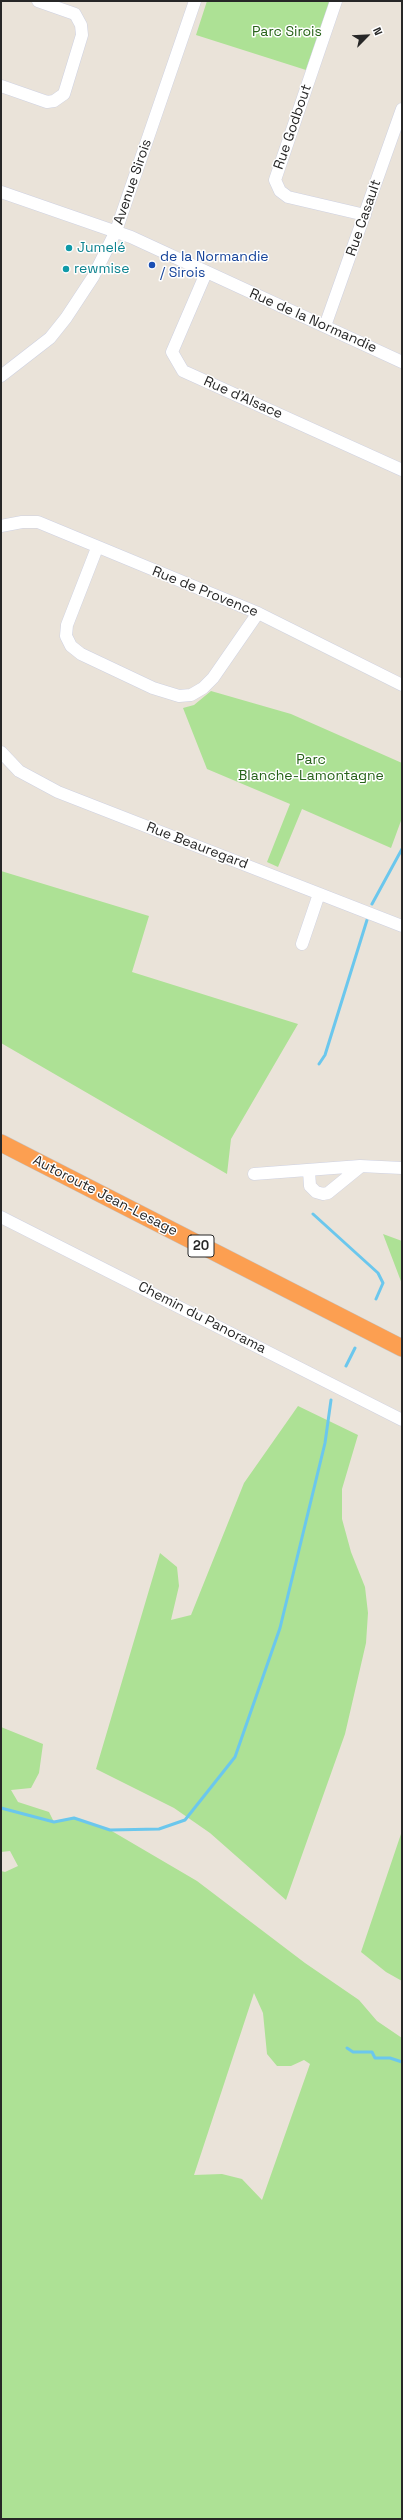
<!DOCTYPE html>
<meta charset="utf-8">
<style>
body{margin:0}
#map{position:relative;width:403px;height:2520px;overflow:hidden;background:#eae3d9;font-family:"Space Grotesk",sans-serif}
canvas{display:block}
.frame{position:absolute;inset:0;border:2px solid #272727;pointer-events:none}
.north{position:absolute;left:347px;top:16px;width:40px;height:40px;-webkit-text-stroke:3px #fff;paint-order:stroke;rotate:66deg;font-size:11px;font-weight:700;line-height:16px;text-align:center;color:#272727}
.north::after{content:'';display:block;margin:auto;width:14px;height:18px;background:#272727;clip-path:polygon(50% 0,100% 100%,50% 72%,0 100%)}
</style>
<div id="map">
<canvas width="403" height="2520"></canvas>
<div class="frame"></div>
<div class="north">N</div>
</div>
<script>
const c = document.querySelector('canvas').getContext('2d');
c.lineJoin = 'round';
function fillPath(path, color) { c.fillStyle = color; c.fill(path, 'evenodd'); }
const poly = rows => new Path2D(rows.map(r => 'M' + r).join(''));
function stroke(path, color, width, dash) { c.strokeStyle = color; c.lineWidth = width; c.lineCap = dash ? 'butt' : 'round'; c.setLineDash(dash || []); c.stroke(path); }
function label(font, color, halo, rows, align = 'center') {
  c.font = font + ' "Space Grotesk",sans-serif'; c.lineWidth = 3; c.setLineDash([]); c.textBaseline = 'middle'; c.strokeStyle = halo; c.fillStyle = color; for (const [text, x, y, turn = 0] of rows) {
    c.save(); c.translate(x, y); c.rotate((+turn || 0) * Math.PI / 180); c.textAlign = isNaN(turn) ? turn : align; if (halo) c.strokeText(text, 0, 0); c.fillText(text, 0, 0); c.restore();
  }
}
fillPath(poly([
 [207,1,330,1,306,70,196,35],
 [211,691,291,714,402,763,402,818,391,848,302,809,278,867,267,862,290,804,207,769,183,708,194,705],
 [1,871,149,916,132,972,298,1024,231,1139,227,1174,1,1043],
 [383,1234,402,1241,402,1284],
 [298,1406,358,1435,342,1489,342,1519,351,1552,365,1587,368,1613,366,1643,345,1734,286,1900,210,1833,174,1808,96,1769,160,1553,177,1567,179,1586,171,1620,191,1615,244,1483],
 [1,1727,43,1744,39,1773,31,1788,11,1790,18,1802,49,1812,54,1822,74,1818,110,1830,197,1881,305,1963,359,2000,377,2021,402,2038,402,2519,1,2519,1,1871,5,1872,18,1866,10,1851,1,1852],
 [254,1993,263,2013,267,2054,277,2066,291,2066,304,2060,310,2064,262,2200,242,2179,222,2174,194,2175],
 [402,1831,402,1981,386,1972,361,1952]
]), '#ade195');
stroke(poly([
 [372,904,402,849],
 [319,1064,325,1055,367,920],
 [313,1214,378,1273,383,1283,376,1299],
 [346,1366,355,1348],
 [1,1808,54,1822,74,1818,110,1830,159,1829,185,1820,235,1757,280,1628,325,1443,331,1400],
 [347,2048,353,2052,372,2052,375,2058,390,2058,402,2062]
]), '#6bc7ed', 3);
const minor = poly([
 [336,1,275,180,280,191,288,197,365,215],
 [1,86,47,102,54,101,64,94,82,35,81,25,75,14,38,1],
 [1,192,131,237,402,362],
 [206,273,172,352,183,371,402,470],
 [325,326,402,109],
 [1,376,50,338,66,318,93,277,116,231,195,1],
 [1,526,22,522,38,522,258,613,402,685],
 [97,548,67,625,66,636,71,646,81,654,153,688,179,696,191,695,203,688,213,678,258,613],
 [1,752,19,771,58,792,402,926],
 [302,944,319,894],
 [309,1171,310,1186,316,1192,323,1194,328,1193,360,1167],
 [254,1174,360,1166,402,1168],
 [1,1217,402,1420]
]);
const highway = poly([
 [1,1143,402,1348]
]);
stroke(minor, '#ced1e1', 13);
stroke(highway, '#c3c3c3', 18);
stroke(minor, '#fff', 12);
stroke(highway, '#fc9f51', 17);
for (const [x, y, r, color] of [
 [69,248,4,"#0f9aa8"],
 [152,265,4,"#1a4fb4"],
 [66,269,4,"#0f9aa8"]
]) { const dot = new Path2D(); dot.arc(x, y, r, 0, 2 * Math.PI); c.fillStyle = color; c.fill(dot); stroke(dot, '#fff', 1.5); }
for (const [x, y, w] of [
 [201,1246,26]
]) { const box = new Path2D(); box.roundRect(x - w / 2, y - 11, w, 22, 3); c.fillStyle = '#fff'; c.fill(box); stroke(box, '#272727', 1); }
label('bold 13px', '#272727', null, [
 ["20",201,1246]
]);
label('14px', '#276219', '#fff', [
 ["Parc Sirois",287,32],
 ["Parc",311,760],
 ["Blanche-Lamontagne",311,776]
]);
label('14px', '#272727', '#fff', [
 ["Rue Godbout",293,127,-71],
 ["Avenue Sirois",133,182,-71],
 ["Rue Casault",364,218,-71],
 ["Rue de la Normandie",313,321,24],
 ["Rue d'Alsace",243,398,24],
 ["Rue de Provence",205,592,22],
 ["Rue Beauregard",197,846,21],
 ["Autoroute Jean-Lesage",105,1196,27],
 ["Chemin du Panorama",202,1318,27]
]);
label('14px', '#0d838f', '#fff', [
 ["Jumelé",77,248],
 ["rewmise",74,269]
], 'left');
label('14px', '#164399', '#fff', [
 ["de la Normandie",160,257],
 ["/ Sirois",160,273]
], 'left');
</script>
